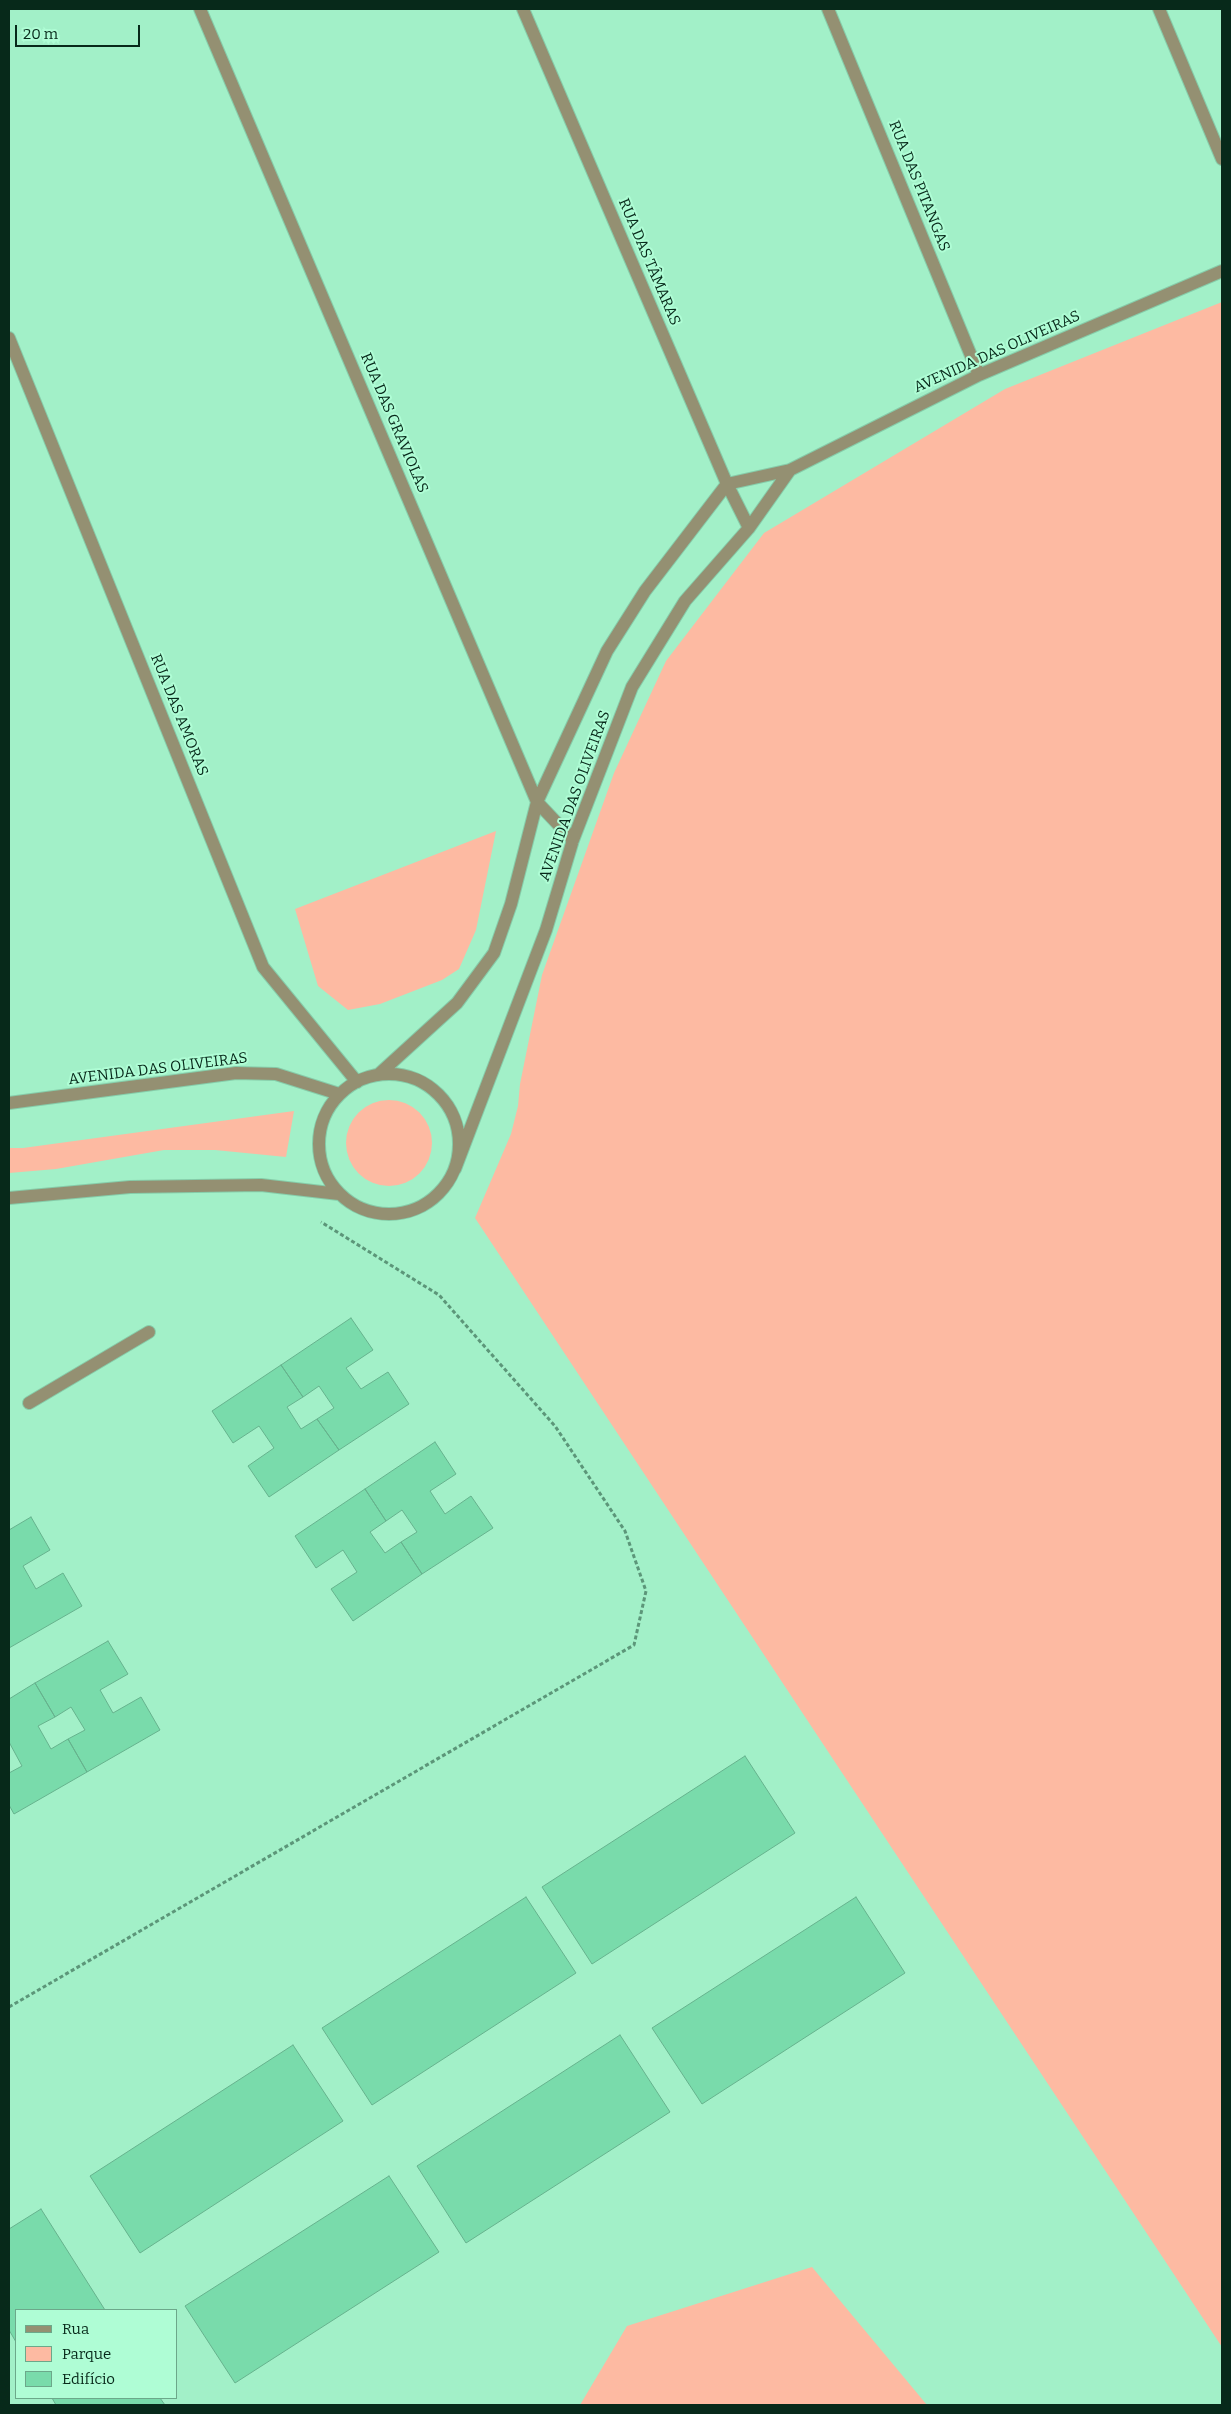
<!DOCTYPE html>
<meta charset="utf-8">
<style>
body{margin:0}
#map{position:relative;width:1231px;height:2414px;overflow:hidden;background:#a2f0c8;font-family:Bitter,serif}
canvas{display:block}
.frame{position:absolute;inset:0;border:10px solid #07291a;pointer-events:none}
.legend{position:absolute;left:15px;top:2309px;width:162px;height:90px;box-sizing:border-box;background:#affdd5;border:1px solid #6ca88a;margin:0;padding:6px 9px;list-style:none;font-size:15px;color:#07291a}
.legend li{display:flex;align-items:center;gap:10px;height:25px}
.legend b{width:25px;border:1px solid #6ca88a}
.scale{position:absolute;left:15px;top:25px;width:125px;height:22px;box-sizing:border-box;border:2px solid #07291a;border-top:0;padding-left:6px;font-size:15px;line-height:18px;white-space:nowrap;color:#07291a;-webkit-text-stroke:4px #affdd5;paint-order:stroke}
</style>
<div id="map">
<canvas width="1231" height="2414"></canvas>
<div class="frame"></div>
<ul class="legend">
<li><b style="height:6px;background:#949072"></b>Rua</li>
<li><b style="height:14px;background:#fdbaa2"></b>Parque</li>
<li><b style="height:14px;background:#79dbab"></b>Edifício</li>
</ul>
<div class="scale">20 m</div>
</div>
<script>
const c = document.querySelector('canvas').getContext('2d');
c.lineJoin = 'round';
function fillPath(path, color) { c.fillStyle = color; c.fill(path, 'evenodd'); }
const poly = rows => new Path2D(rows.map(r => 'M' + r).join(''));
function stroke(path, color, width, dash) { c.strokeStyle = color; c.lineWidth = width; c.lineCap = dash ? 'butt' : 'round'; c.setLineDash(dash || []); c.stroke(path); }
function label(font, color, halo, rows, align = 'center') {
  c.font = font + ' Bitter,serif'; c.lineWidth = 4; c.setLineDash([]); c.textBaseline = 'middle'; c.strokeStyle = halo; c.fillStyle = color; for (const [text, x, y, turn = 0] of rows) {
    c.save(); c.translate(x, y); c.rotate((+turn || 0) * Math.PI / 180); c.textAlign = isNaN(turn) ? turn : align; if (halo) c.strokeText(text, 0, 0); c.fillText(text, 0, 0); c.restore();
  }
}
fillPath(poly([
 [1222,302,1222,2347,475,1218,511,1134,518,1106,520,1084,542,975,614,773,666,661,764,533,1005,389],
 [496,831,476,930,459,969,442,980,380,1004,348,1010,318,986,295,909],
 '346 1143a43 43 0 1 1 86 0a43 43 0 1 1-86 0Z',
 [294,1111,286,1157,215,1150,164,1150,56,1169,9,1173,9,1148,23,1148],
 [812,2267,927,2405,580,2405,627,2326]
]), '#fdbaa2');
const building = poly([
 [351,1318,373,1350,346,1368,361,1389,388,1372,409,1404,339,1450,317,1419,334,1408,319,1386,303,1397,281,1365,351,1318],
 [281,1365,303,1397,287,1407,301,1429,317,1419,339,1450,269,1497,248,1466,274,1448,259,1426,233,1443,212,1411,281,1365],
 [435,1442,456,1474,430,1491,445,1514,471,1496,493,1528,422,1574,401,1542,417,1532,402,1510,386,1521,365,1489,435,1442],
 [365,1489,386,1521,370,1532,385,1553,401,1542,422,1574,353,1621,331,1589,357,1572,343,1550,316,1568,295,1536,365,1489],
 [31,1517,50,1550,23,1566,36,1589,63,1573,82,1606,9,1648,9,1530,31,1517],
 [108,1641,128,1674,100,1690,113,1713,141,1697,160,1730,87,1772,68,1739,85,1730,71,1707,55,1717,35,1683,108,1641],
 [35,1683,55,1717,38,1726,51,1749,68,1739,87,1772,14,1814,9,1805,9,1773,22,1766,9,1742,9,1699,35,1683],
 [745,1756,795,1833,592,1964,542,1887,745,1756],
 [526,1897,576,1973,372,2105,322,2028,526,1897],
 [856,1897,905,1973,702,2104,652,2028,856,1897],
 [620,2035,670,2112,466,2243,417,2166,620,2035],
 [293,2045,343,2121,140,2253,90,2176,293,2045],
 [389,2176,439,2252,235,2383,185,2306,389,2176],
 [41,2209,105,2310,16,2310,16,2342,9,2330,9,2229,41,2209],
 [52,2398,160,2398,165,2405,56,2405,52,2398]
]);
fillPath(building, '#79dbab');
stroke(building, '#66b28d', 1);
const lane = poly([
 [29,1403,149,1332]
]);
const street = poly([
 [200,9,537,802,573,840],
 [523,9,727,484,749,528],
 [828,9,979,375],
 [1159,9,1222,159],
 [9,338,263,967,357,1082],
 '319 1144a70 70 0 1 1 140 0a70 70 0 1 1-140 0Z',
 [378,1075,457,1003,494,953,511,904,537,802,607,651,645,591,727,484,790,470,979,375,1222,271],
 [9,1103,236,1073,276,1074,339,1094],
 [455,1169,546,930,573,840,632,687,685,601,749,528,790,470],
 [9,1198,130,1187,261,1185,339,1194]
]);
stroke(lane, '#86cca9', 14);
stroke(street, '#86cca9', 14);
stroke(poly([
 [9,2007,634,1645,646,1591,625,1531,555,1426,439,1295,321,1222]
]), '#5c9679', 3, [4, 2.5]);
stroke(lane, '#949072', 12);
stroke(street, '#949072', 12);
label('15px', '#07291a', '#affdd5', [
 ["RUA DAS PITANGAS",919,186,68],
 ["RUA DAS TÂMARAS",649,262,67],
 ["AVENIDA DAS OLIVEIRAS",997,352,-24],
 ["RUA DAS GRAVIOLAS",394,423,67],
 ["RUA DAS AMORAS",179,715,68],
 ["AVENIDA DAS OLIVEIRAS",575,796,-70],
 ["AVENIDA DAS OLIVEIRAS",158,1069,-7]
]);
</script>
